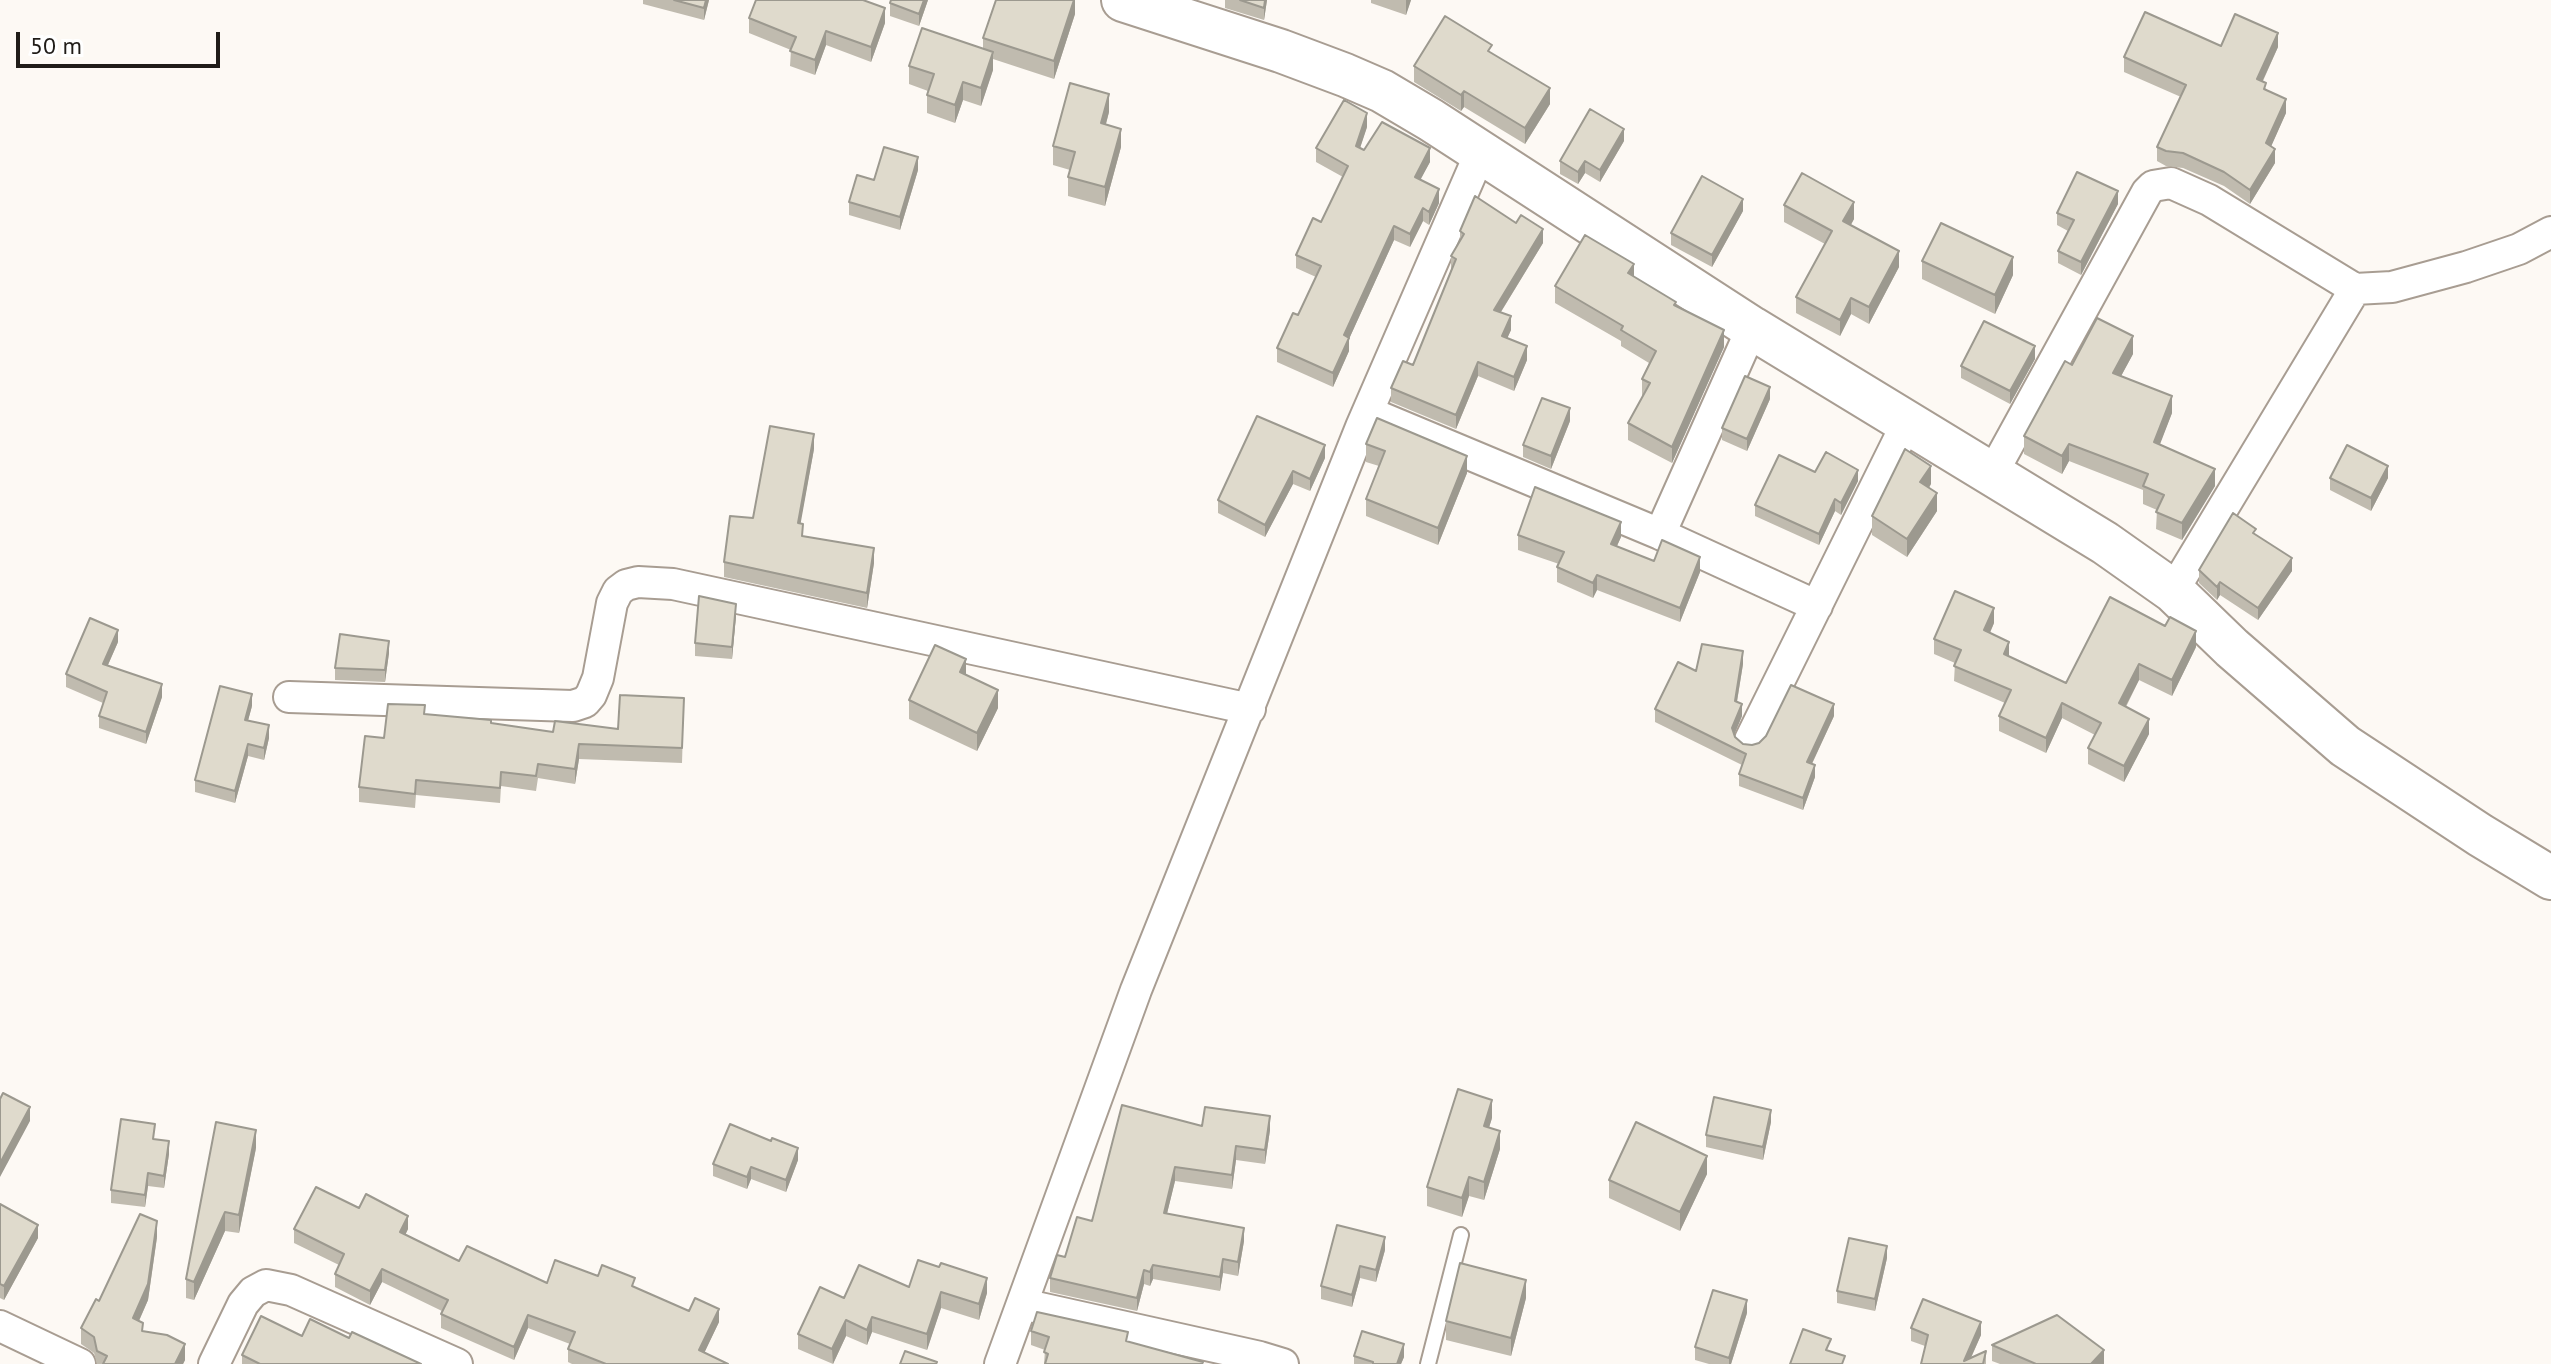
<!DOCTYPE html>
<style>
body{margin:0}
#map{position:relative;width:2551px;height:1364px;overflow:hidden;background:#fdf9f4;font-family:"PT Sans",sans-serif}
canvas{display:block}
.scale{position:absolute;left:16px;top:32px;width:204px;height:36px;box-sizing:border-box;border:4px solid #201c18;border-top:0;padding-left:10px;font-size:24px;line-height:28px;white-space:nowrap;color:#201c18;-webkit-text-stroke:6px #fff;paint-order:stroke}
</style>
<div id="map">
<canvas width="2551" height="1364"></canvas>
<div class="scale">50 m</div>
</div>
<script>
const c = document.querySelector('canvas').getContext('2d');
c.lineJoin = 'round';
const poly = rows => new Path2D(rows.map(r => 'M' + r).join(''));
function stroke(path, color, width, dash) { c.strokeStyle = color; c.lineWidth = width; c.lineCap = dash ? 'butt' : 'round'; c.setLineDash(dash || []); c.stroke(path); }
function fillPath(path, color) { c.fillStyle = color; c.fill(path, 'evenodd'); }
const lane = poly([
 [1428,1364,1461,1235]
]);
const street = poly([
 [1368,412,1660,534,1817,606],
 [1992,474,2147,192,2153,186,2171,183,2209,200,2355,289,2392,287,2466,267,2519,249,2551,232],
 [1660,534,1752,328],
 [2173,591,2355,289],
 [289,697,573,706,585,702,591,695,598,678,612,603,618,591,626,585,638,582,673,584,1250,709],
 [1750,740,1907,423],
 [1022,1304,1260,1357,1283,1364],
 [0,1326,80,1364],
 [214,1364,243,1304,253,1292,266,1285,291,1290,457,1364],
 [1000,1364,1136,990,1361,427,1481,151]
]);
const secondary = poly([
 [1123,0,1281,51,1345,75,1382,91,1431,120,1752,328,2105,543,2173,591,2232,648,2345,746,2480,835,2551,878]
]);
stroke(lane, '#a89d92', 18);
stroke(street, '#a89d92', 34);
stroke(secondary, '#a89d92', 46);
stroke(lane, '#fff', 14);
stroke(street, '#fff', 30);
stroke(secondary, '#fff', 42);
fillPath(poly([
 [643,0,709,0,704,20,643,4],
 [928,0,919,26,890,16,890,3],
 [1075,0,1075,14,1054,79,993,59,993,70,981,106,963,100,955,123,927,113,927,95,928,91,909,84,909,66,983,49,983,38],
 [1225,0,1267,0,1264,20,1225,8],
 [1371,0,1411,0,1406,15,1371,3],
 [749,18,885,23,871,62,826,45,815,75,790,66,791,50,749,33],
 [2221,46,2278,47,2263,81,2266,90,2286,113,2271,146,2275,163,2250,204,2224,186,2183,168,2166,166,2157,161,2157,147,2181,97,2124,72,2124,57],
 [1492,53,1550,104,1525,144,1464,107,1461,111,1414,82,1414,66],
 [1109,112,1106,124,1121,147,1105,206,1068,196,1068,177,1070,170,1053,165,1053,146],
 [1367,127,1360,148,1364,150,1430,162,1420,179,1439,203,1429,225,1423,221,1410,247,1394,240,1349,339,1349,351,1333,387,1277,362,1277,348,1298,315,1316,277,1296,268,1296,255,1321,222,1343,177,1316,162,1316,148],
 [1624,141,1600,182,1585,173,1578,184,1560,174,1560,161],
 [918,170,900,230,849,215,849,202,874,180],
 [2118,204,2081,275,2058,263,2058,251,2068,231,2057,225,2057,213],
 [1784,205,1854,219,1851,225,1899,267,1869,324,1851,314,1840,336,1796,313,1796,297,1825,244,1784,222],
 [1743,211,1712,267,1671,245,1671,233],
 [1460,231,1543,243,1501,312,1511,330,1507,338,1527,360,1514,391,1478,376,1456,429,1391,402,1391,388,1413,365,1451,270,1451,256,1460,241],
 [1922,261,2013,275,1995,314,1922,279],
 [1634,277,1676,306,1724,347,1672,463,1628,440,1628,423,1643,396,1642,395,1642,379,1649,363,1621,346,1621,341,1555,303,1555,286],
 [2133,354,2121,376,2172,413,2159,445,2215,486,2182,540,2156,529,2157,510,2143,504,2143,490,2069,461,2062,474,2024,454,2024,436,2072,365],
 [2035,359,2010,404,1961,378,1961,366],
 [1770,399,1747,451,1722,440,1722,428],
 [1570,421,1551,469,1523,457,1523,445],
 [1366,444,1467,473,1438,545,1366,516,1366,499,1379,466,1366,462],
 [814,449,800,523,803,536,874,563,867,608,724,577,724,562,753,518],
 [1325,458,1310,491,1293,484,1265,537,1218,513,1218,500],
 [1815,472,1858,481,1841,515,1835,511,1819,545,1755,516,1755,505],
 [2330,478,2388,478,2371,511,2330,490],
 [1931,484,1929,488,1937,511,1907,557,1872,535,1872,516],
 [1518,535,1621,537,1617,546,1654,561,1700,572,1680,622,1597,590,1593,598,1557,582,1557,567,1559,564,1518,550],
 [2256,535,2292,571,2258,620,2220,595,2217,600,2199,583,2199,570],
 [736,616,732,659,695,656,695,643],
 [1994,623,1990,633,2009,657,2066,683,2196,647,2172,696,2139,680,2126,707,2149,734,2124,782,2088,764,2088,748,2095,735,2062,718,2046,753,1999,731,1999,716,2005,703,1954,681,1955,663,1934,654,1934,639],
 [118,642,108,665,162,697,146,744,99,728,99,716,103,703,66,687,66,674],
 [389,653,385,682,335,680,335,668],
 [1743,664,1737,702,1742,716,1734,735,1743,744,1752,745,1834,716,1812,764,1815,777,1803,810,1739,786,1739,774,1742,765,1655,722,1655,709,1696,671],
 [966,675,998,708,977,751,909,719,909,700],
 [684,698,682,763,579,759,575,784,538,778,536,791,501,786,500,803,416,795,415,808,359,802,359,787,384,738,425,714,553,732,618,729],
 [252,706,248,720,269,738,264,760,248,756,235,803,195,792,195,780],
 [1492,1118,1489,1127,1500,1149,1484,1200,1469,1196,1462,1217,1427,1206,1427,1187],
 [1771,1122,1763,1160,1706,1147,1706,1135],
 [1202,1126,1270,1130,1265,1164,1236,1160,1232,1189,1175,1181,1167,1213,1244,1241,1238,1276,1223,1273,1220,1291,1153,1279,1150,1286,1144,1284,1137,1311,1050,1292,1050,1278,1092,1221],
 [155,1139,169,1154,164,1188,148,1186,145,1207,111,1203,111,1190],
 [256,1148,239,1233,225,1231,194,1300,186,1298,186,1279],
 [798,1160,786,1192,751,1179,747,1189,713,1176,713,1164],
 [1707,1174,1680,1231,1609,1198,1609,1180],
 [0,1204,38,1238,4,1300,0,1298],
 [359,1208,408,1229,405,1235,459,1261,547,1283,598,1276,635,1287,689,1311,719,1322,704,1353,728,1364,572,1364,568,1362,568,1349,570,1344,528,1328,514,1360,441,1328,441,1314,442,1311,382,1282,370,1305,335,1287,335,1274,339,1265,294,1243,294,1229],
 [157,1237,148,1300,139,1321,143,1331,185,1360,183,1364,97,1364,94,1353,81,1344,81,1328,99,1301],
 [1385,1250,1376,1282,1360,1278,1352,1307,1321,1299,1321,1286],
 [1887,1258,1875,1311,1837,1303,1837,1291],
 [909,1287,987,1293,979,1320,941,1308,927,1350,872,1332,867,1345,846,1336,833,1364,798,1349,798,1334,844,1298],
 [1526,1298,1511,1356,1446,1340,1446,1321],
 [1747,1313,1731,1364,1709,1364,1695,1360,1695,1347],
 [1911,1328,1981,1335,1971,1358,1986,1351,1986,1364,1921,1364,1925,1346,1911,1341],
 [1031,1331,1128,1342,1203,1364,1044,1364,1045,1350,1031,1345],
 [302,1336,349,1338,421,1364,242,1364,242,1355],
 [1992,1345,2104,1364,2000,1364,1992,1361],
 [1354,1356,1404,1357,1401,1364,1354,1364]
]), '#c0bbaf');
fillPath(poly([
 [706,0,709,0,704,20,704,8],
 [924,0,928,0,919,26,919,14],
 [1074,0,1075,0,1075,14,1054,79,1054,61],
 [1265,0,1267,0,1264,20,1264,8],
 [1406,0,1411,0,1406,15],
 [885,8,885,23,871,62,871,47],
 [826,31,826,45,815,75,815,60],
 [2278,33,2278,47,2257,93,2257,79],
 [993,52,993,70,981,106,981,88],
 [963,82,963,100,955,123,955,105],
 [1550,88,1550,104,1525,144,1525,128],
 [1464,91,1464,107,1461,111,1461,95],
 [1109,94,1109,112,1101,142,1101,123],
 [2286,99,2286,113,2266,158,2266,143],
 [1367,113,1367,127,1356,160,1356,146],
 [1121,129,1121,147,1105,206,1105,187],
 [1624,129,1624,141,1600,182,1600,170],
 [1430,148,1430,162,1415,190,1415,177],
 [2275,149,2275,163,2250,204,2250,190],
 [918,157,918,170,900,230,900,217],
 [1585,161,1585,173,1578,184,1578,172],
 [1439,189,1439,203,1429,225,1429,212],
 [2118,191,2118,204,2081,275,2081,262],
 [1743,199,1743,211,1712,267,1712,255],
 [1854,202,1854,219,1843,238,1843,221],
 [1423,208,1423,221,1410,247,1410,234],
 [1394,226,1394,240,1349,339,1349,351,1333,387,1333,373,1344,335],
 [1543,229,1543,243,1494,323,1494,310],
 [1899,251,1899,267,1869,324,1869,307],
 [2013,257,2013,275,1995,314,1995,295],
 [1634,264,1634,280,1628,273],
 [1851,298,1851,314,1840,336,1840,320],
 [1511,316,1511,330,1502,350,1502,336],
 [1724,330,1724,347,1672,463,1672,447],
 [2133,336,2133,354,2113,391,2113,373],
 [1527,346,1527,360,1514,391,1514,377],
 [2035,346,2035,359,2010,404,2010,391],
 [1478,362,1478,376,1456,429,1456,415],
 [1770,387,1770,399,1747,451,1747,439],
 [2172,396,2172,413,2154,460,2154,442],
 [1570,408,1570,421,1551,469,1551,456],
 [814,434,814,449,798,538,798,523],
 [2069,444,2069,461,2062,474,2062,456],
 [1325,445,1325,458,1310,491,1310,479],
 [1467,456,1467,473,1438,545,1438,528],
 [1931,466,1931,484,1920,501,1920,482],
 [2388,466,2388,478,2371,511,2371,498],
 [2215,469,2215,486,2182,540,2182,523],
 [1858,470,1858,481,1841,515,1841,503],
 [1293,471,1293,484,1265,537,1265,525],
 [1937,493,1937,511,1907,557,1907,539],
 [1835,499,1835,511,1819,545,1819,534],
 [1621,522,1621,537,1611,559,1611,544],
 [874,548,874,563,867,608,867,593],
 [1700,557,1700,572,1680,622,1680,608],
 [2292,558,2292,571,2258,620,2258,608],
 [1597,575,1597,590,1593,598,1593,583],
 [2220,582,2220,595,2217,600,2217,587],
 [736,604,736,616,732,659,732,647],
 [1994,608,1994,623,1984,646,1984,630],
 [118,630,118,642,103,676,103,664],
 [2196,631,2196,647,2172,696,2172,680],
 [389,641,389,653,385,682,385,670],
 [2009,642,2009,657,2004,654],
 [1743,651,1743,664,1735,713,1735,701],
 [966,659,966,677,960,672],
 [2139,664,2139,680,2119,719,2119,703],
 [162,684,162,697,146,744,146,732],
 [998,690,998,708,977,751,977,733],
 [252,694,252,706,245,732,245,720],
 [2062,703,2062,718,2046,753,2046,738],
 [1742,704,1742,716,1732,740,1732,728],
 [1834,704,1834,716,1807,774,1807,762],
 [2149,719,2149,734,2124,782,2124,766],
 [269,725,269,738,264,760,264,748],
 [248,744,248,756,235,803,235,791],
 [579,744,579,759,575,784,575,769],
 [1815,765,1815,777,1803,810,1803,798],
 [1492,1100,1492,1118,1484,1144,1484,1126],
 [30,1107,30,1121,0,1177,0,1163],
 [1771,1110,1771,1122,1763,1160,1763,1147],
 [1270,1116,1270,1130,1265,1164,1265,1150],
 [256,1130,256,1148,239,1233,239,1215],
 [1500,1131,1500,1149,1484,1200,1484,1182],
 [169,1141,169,1154,164,1188,164,1176],
 [1236,1146,1236,1160,1232,1189,1232,1175],
 [798,1148,798,1160,786,1192,786,1180],
 [1707,1156,1707,1174,1680,1231,1680,1212],
 [751,1167,751,1179,747,1189,747,1177],
 [1175,1167,1175,1181,1164,1226,1164,1213],
 [148,1173,148,1186,145,1207,145,1195],
 [1469,1177,1469,1196,1462,1217,1462,1198],
 [225,1212,225,1231,194,1300,194,1282],
 [408,1216,408,1229,400,1246,400,1232],
 [157,1221,157,1237,148,1300,133,1334,133,1318],
 [38,1225,38,1238,4,1300,4,1286],
 [1244,1228,1244,1241,1238,1276,1238,1262],
 [1385,1237,1385,1250,1376,1282,1376,1270],
 [1887,1246,1887,1258,1875,1311,1875,1299],
 [1223,1259,1223,1273,1220,1291,1220,1277],
 [1153,1265,1153,1279,1150,1286,1150,1272],
 [1360,1266,1360,1278,1352,1307,1352,1295],
 [382,1269,382,1282,370,1305,370,1291],
 [1144,1270,1144,1284,1137,1311,1137,1298],
 [987,1278,987,1293,979,1320,979,1304],
 [1526,1280,1526,1298,1511,1356,1511,1338],
 [941,1292,941,1308,927,1350,927,1334],
 [1747,1300,1747,1313,1731,1364,1729,1364,1729,1358],
 [719,1309,719,1322,699,1364,699,1350],
 [528,1315,528,1328,514,1360,514,1347],
 [872,1317,872,1332,867,1345,867,1330],
 [846,1320,846,1336,833,1364,832,1349],
 [1981,1322,1981,1335,1968,1364,1964,1361],
 [185,1344,185,1360,183,1364,175,1364],
 [1404,1344,1404,1357,1401,1364,1397,1364],
 [2104,1350,2104,1364,2091,1364]
]), '#9c998f');
const building = poly([
 [674,0,706,0,704,8,674,0],
 [756,0,863,0,885,8,871,47,826,31,815,60,790,51,796,37,749,18,756,0],
 [891,0,924,0,919,14,890,3,891,0],
 [996,0,1074,0,1054,61,983,38,996,0],
 [1240,0,1265,0,1264,8,1240,0],
 [2145,12,2221,46,2235,14,2278,33,2257,79,2266,83,2264,89,2286,99,2266,143,2275,149,2250,190,2224,172,2183,153,2166,151,2157,147,2186,85,2124,57,2145,12],
 [1445,16,1492,45,1488,51,1550,88,1525,128,1464,91,1461,95,1414,66,1445,16],
 [922,28,993,52,981,88,963,82,955,105,927,95,934,74,909,66,922,28],
 [1070,83,1109,94,1101,123,1121,129,1105,187,1068,177,1075,152,1053,146,1070,83],
 [1344,100,1367,113,1356,146,1364,150,1382,122,1430,148,1415,177,1439,189,1429,212,1423,208,1410,234,1394,226,1344,335,1349,338,1333,373,1277,348,1293,313,1298,315,1321,266,1296,255,1313,218,1321,222,1348,166,1316,148,1344,100],
 [1590,109,1624,129,1600,170,1585,161,1578,172,1560,161,1590,109],
 [884,147,918,157,900,217,849,202,857,175,874,180,884,147],
 [2077,172,2118,191,2081,262,2058,251,2074,220,2057,213,2077,172],
 [1802,173,1854,202,1843,221,1899,251,1869,307,1851,298,1840,320,1796,297,1832,231,1784,205,1802,173],
 [1702,176,1743,199,1712,255,1671,233,1702,176],
 [1475,196,1516,223,1521,215,1543,229,1494,310,1511,316,1502,336,1527,346,1514,377,1478,362,1456,415,1391,388,1403,361,1413,365,1456,259,1451,256,1464,234,1460,231,1475,196],
 [1941,223,2013,257,1995,295,1922,261,1941,223],
 [1585,235,1634,264,1628,273,1676,302,1674,305,1724,330,1672,447,1628,423,1650,383,1642,379,1656,351,1621,330,1623,326,1555,286,1585,235],
 [2097,318,2133,336,2113,373,2172,396,2154,442,2215,469,2182,523,2156,512,2164,495,2143,486,2148,474,2069,444,2062,456,2024,436,2065,361,2072,365,2097,318],
 [1984,321,2035,346,2010,391,1961,366,1984,321],
 [1745,376,1770,387,1747,439,1722,428,1745,376],
 [1542,398,1570,408,1551,456,1523,445,1542,398],
 [1257,416,1325,445,1310,479,1293,471,1265,525,1218,500,1257,416],
 [1377,418,1467,456,1438,528,1366,499,1385,451,1366,444,1377,418],
 [770,426,814,434,798,523,803,524,802,536,874,548,867,593,724,562,730,516,753,518,770,426],
 [2347,445,2388,466,2371,498,2330,478,2347,445],
 [1905,449,1931,466,1920,482,1937,493,1907,539,1872,516,1905,449],
 [1826,452,1858,470,1841,503,1835,499,1819,534,1755,505,1779,455,1815,472,1826,452],
 [1535,487,1621,522,1611,544,1654,561,1662,540,1700,557,1680,608,1597,575,1593,583,1557,567,1564,552,1518,535,1535,487],
 [2233,513,2256,529,2253,533,2292,558,2258,608,2220,582,2217,587,2199,570,2233,513],
 [1955,591,1994,608,1984,630,2009,642,2004,654,2066,683,2110,597,2165,626,2170,617,2196,631,2172,680,2139,664,2119,703,2149,719,2124,766,2088,748,2101,723,2062,703,2046,738,1999,716,2011,690,1954,666,1961,650,1934,639,1955,591],
 [699,596,736,604,732,647,695,643,699,596],
 [90,618,118,630,103,664,162,684,146,732,99,716,107,692,66,674,90,618],
 [340,634,389,641,385,670,335,668,340,634],
 [1702,644,1743,651,1735,701,1742,704,1732,728,1735,737,1743,744,1752,745,1759,743,1766,736,1791,685,1834,704,1807,762,1815,765,1803,798,1739,774,1746,754,1655,709,1678,662,1696,671,1702,644],
 [935,645,966,659,960,672,998,690,977,733,909,700,935,645],
 [220,686,252,694,245,720,269,725,264,748,248,744,235,791,195,780,220,686],
 [620,695,684,698,682,748,579,744,575,769,538,764,536,776,501,772,500,788,416,780,415,794,359,787,365,736,384,738,388,704,425,705,424,714,491,720,491,723,553,732,555,721,618,729,620,695],
 [1458,1089,1492,1100,1484,1126,1500,1131,1484,1182,1469,1177,1462,1198,1427,1187,1458,1089],
 [3,1093,30,1107,0,1163,0,1099,3,1093],
 [1714,1097,1771,1110,1763,1147,1706,1135,1714,1097],
 [1122,1105,1202,1126,1205,1107,1270,1116,1265,1150,1236,1146,1232,1175,1175,1167,1164,1213,1244,1228,1238,1262,1223,1259,1220,1277,1153,1265,1150,1272,1144,1270,1137,1298,1050,1278,1057,1255,1065,1257,1077,1217,1092,1221,1122,1105],
 [121,1119,155,1124,153,1139,169,1141,164,1176,148,1173,145,1195,111,1190,121,1119],
 [216,1122,256,1130,239,1215,225,1212,194,1282,186,1279,216,1122],
 [1636,1122,1707,1156,1680,1212,1609,1180,1636,1122],
 [730,1124,771,1141,772,1138,798,1148,786,1180,751,1167,747,1177,713,1164,730,1124],
 [316,1187,359,1208,366,1194,408,1216,400,1232,459,1261,467,1246,547,1283,555,1260,598,1276,602,1265,635,1278,632,1286,689,1311,695,1298,719,1309,699,1350,728,1364,606,1364,568,1349,575,1332,528,1315,514,1347,441,1314,448,1300,382,1269,370,1291,335,1274,344,1254,294,1229,316,1187],
 [0,1204,38,1225,4,1286,0,1284,0,1204],
 [140,1214,157,1221,148,1284,133,1318,143,1323,142,1331,167,1335,185,1344,175,1364,103,1364,107,1356,97,1351,94,1337,81,1328,96,1299,99,1301,140,1214],
 [1337,1225,1385,1237,1376,1270,1360,1266,1352,1295,1321,1286,1337,1225],
 [1849,1238,1887,1246,1875,1299,1837,1291,1849,1238],
 [918,1260,939,1267,941,1263,987,1278,979,1304,941,1292,927,1334,872,1317,867,1330,846,1320,832,1349,798,1334,820,1287,844,1298,859,1265,909,1287,918,1260],
 [1460,1263,1526,1280,1511,1338,1446,1321,1460,1263],
 [1713,1290,1747,1300,1729,1358,1695,1347,1713,1290],
 [1923,1299,1981,1322,1964,1361,1986,1351,1983,1364,1921,1364,1928,1335,1911,1328,1923,1299],
 [1037,1312,1128,1332,1126,1341,1203,1362,1202,1364,1045,1364,1048,1354,1044,1352,1049,1337,1031,1331,1037,1312],
 [2057,1315,2104,1350,2091,1364,2036,1364,1992,1345,2057,1315],
 [261,1316,302,1336,310,1319,349,1338,352,1332,421,1364,260,1364,242,1355,261,1316],
 [1803,1329,1831,1339,1826,1350,1845,1356,1842,1364,1790,1364,1803,1329],
 [1362,1331,1404,1344,1397,1364,1373,1364,1373,1362,1354,1356,1362,1331],
 [905,1351,937,1362,936,1364,900,1364,905,1351]
]);
fillPath(building, '#dfdacc');
stroke(building, '#9c998f', 2);
</script>
